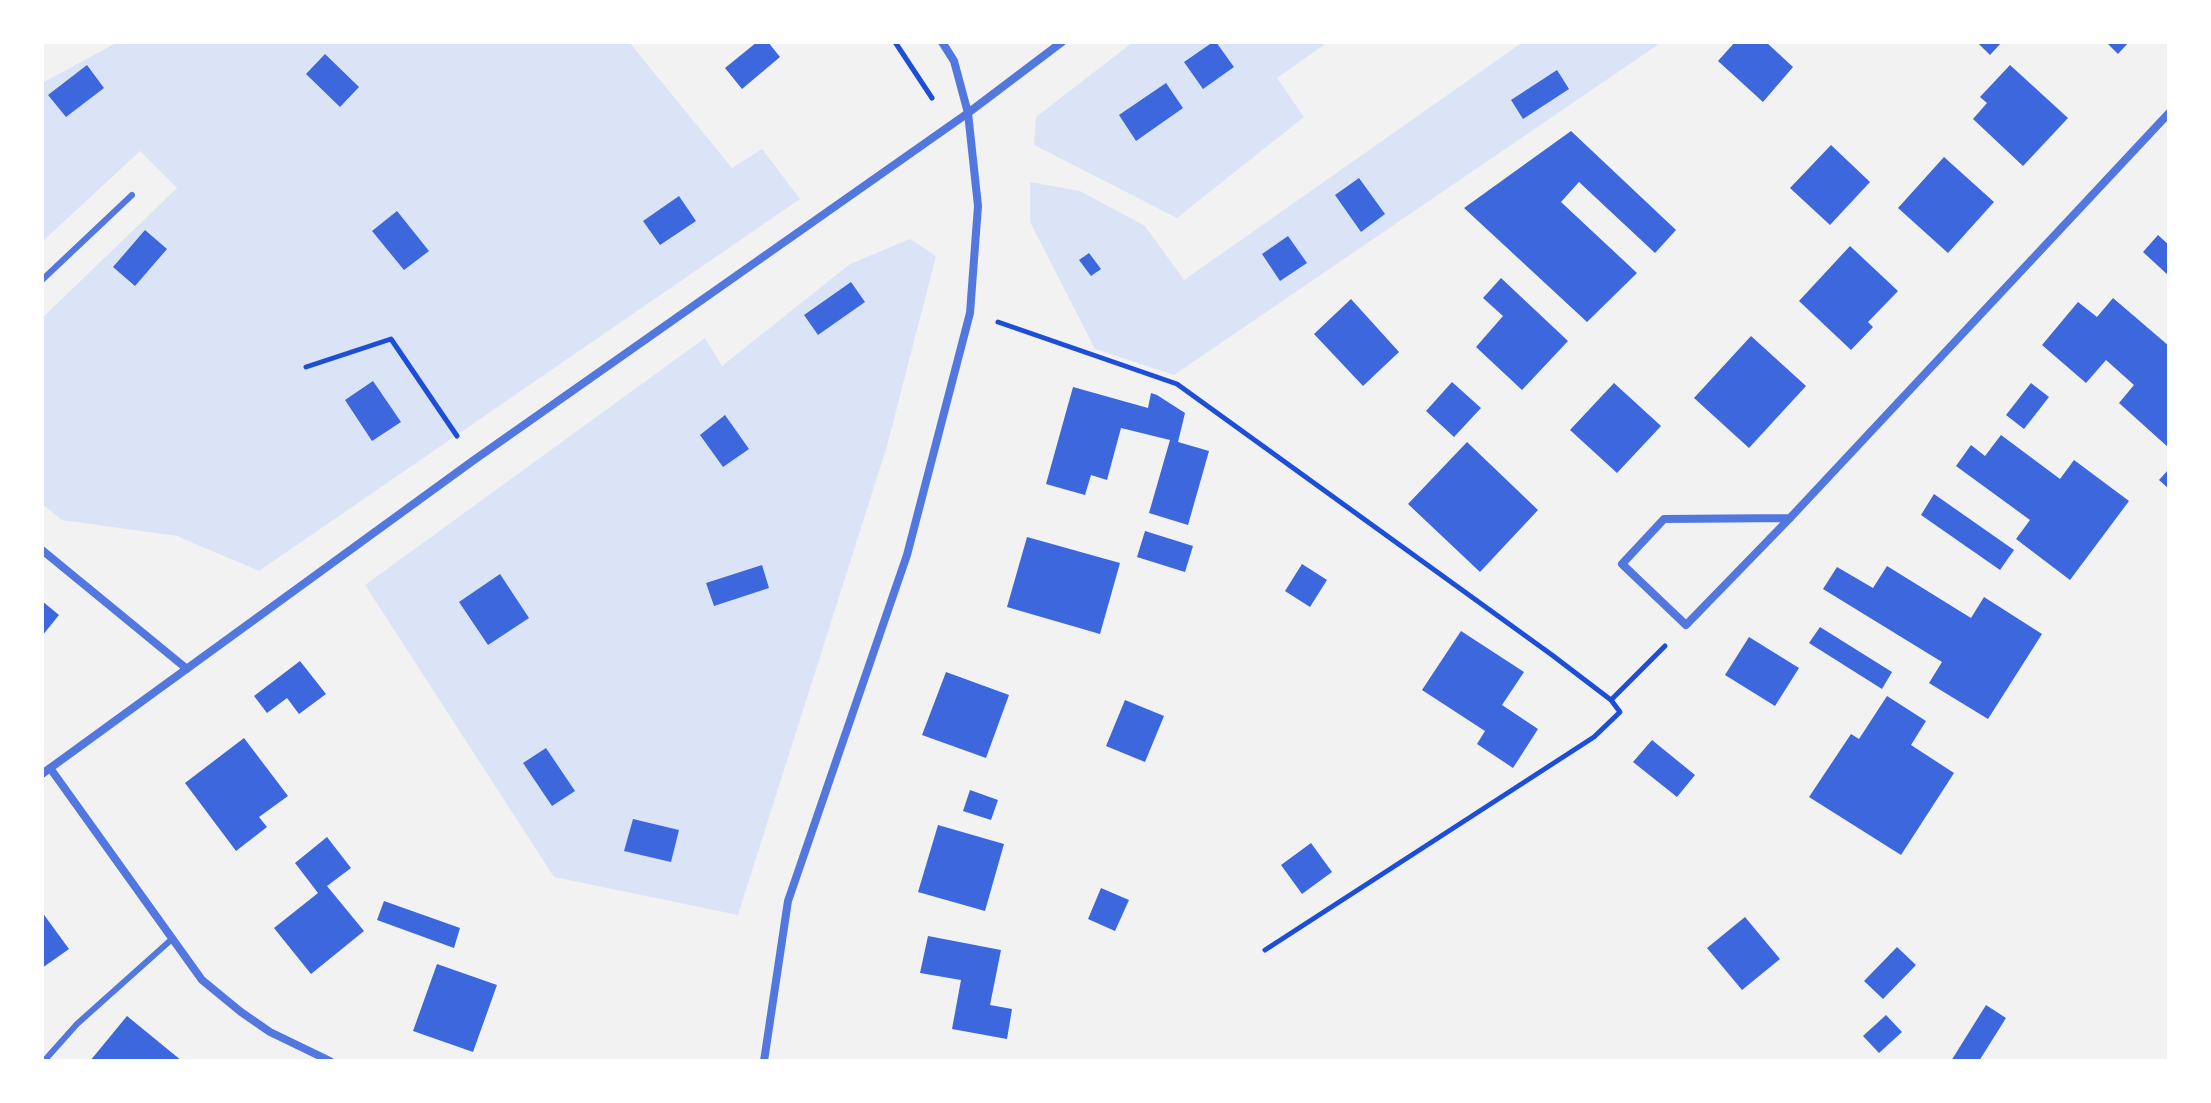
<!DOCTYPE html>
<style>
body{margin:0}
#map{position:relative;width:2211px;height:1103px;overflow:hidden;background:#f2f2f2;font-family:"Noto Sans",sans-serif}
canvas{display:block}
.frame{position:absolute;inset:0;border:44px solid #fff;pointer-events:none}
</style>
<div id="map">
<canvas width="2211" height="1103"></canvas>
<div class="frame"></div>
</div>
<script>
const c = document.querySelector('canvas').getContext('2d');
c.lineJoin = 'round';
function fillPath(path, color) { c.fillStyle = color; c.fill(path, 'evenodd'); }
const poly = rows => new Path2D(rows.map(r => 'M' + r).join(''));
function stroke(path, color, width, dash) { c.strokeStyle = color; c.lineWidth = width; c.lineCap = dash ? 'butt' : 'round'; c.setLineDash(dash || []); c.stroke(path); }
fillPath(poly([
 [118,42,629,42,732,168,762,149,800,199,259,571,177,536,62,520,42,504,42,318,177,188,140,151,42,242,42,83],
 [1133,42,1328,42,1277,78,1304,117,1177,218,1034,145,1036,117],
 [1523,42,1662,42,1174,375,1095,349,1030,222,1030,182,1080,191,1145,226,1184,280],
 [910,239,936,256,887,446,738,915,554,877,365,585,705,338,722,366,850,264]
]), '#dbe4f7');
fillPath(poly([
 [757,42,768,42,780,57,742,89,725,68],
 [1213,42,1216,42,1234,67,1203,89,1184,62],
 [1735,42,1766,42,1793,67,1763,102,1718,61],
 [1977,42,2002,42,1990,55],
 [2106,42,2129,42,2118,54],
 [325,54,359,87,340,107,306,74],
 [87,65,104,88,66,117,48,95],
 [2010,65,2068,118,2023,166,1973,119,1987,103,1980,97],
 [1557,70,1569,89,1523,119,1511,100],
 [1166,83,1183,108,1136,141,1119,115],
 [1571,131,1676,230,1655,253,1579,182,1561,202,1637,273,1587,322,1464,208],
 [1831,145,1870,182,1830,225,1790,188],
 [1944,157,1994,202,1948,253,1898,208],
 [1359,178,1385,214,1361,232,1335,195],
 [679,196,696,221,660,245,643,221],
 [397,211,429,251,404,270,372,231],
 [145,230,167,249,135,286,113,267],
 [2158,235,2169,245,2169,276,2143,252],
 [1288,236,1307,263,1280,281,1262,254],
 [1850,246,1898,291,1868,322,1873,327,1851,350,1799,301],
 [1089,253,1101,269,1091,276,1079,260],
 [1501,278,1568,341,1522,390,1476,347,1503,316,1483,298],
 [851,282,865,302,818,335,804,315],
 [2113,298,2169,346,2169,448,2119,403,2134,385,2106,360,2086,383,2042,345,2078,302,2097,317],
 [1351,299,1399,352,1363,386,1314,334],
 [1751,336,1806,386,1749,448,1694,398],
 [373,381,401,422,372,441,345,400],
 [1452,382,1481,408,1454,437,1426,411],
 [1614,383,1661,426,1617,473,1570,430],
 [2031,383,2049,397,2024,429,2006,415],
 [1073,387,1148,408,1151,393,1157,395,1185,413,1178,442,1209,451,1188,525,1149,513,1170,440,1121,428,1107,480,1091,475,1085,495,1046,484],
 [725,415,749,449,723,467,700,435],
 [2001,435,2060,479,2074,460,2129,501,2070,580,2016,539,2030,520,1956,466,1971,445,1985,456],
 [1467,442,1538,510,1480,572,1408,504],
 [2169,469,2169,489,2159,480],
 [1934,494,2014,550,2000,570,1921,515],
 [1145,531,1193,546,1185,572,1137,557],
 [1027,537,1120,563,1100,634,1007,607],
 [1302,564,1327,580,1310,607,1285,591],
 [762,565,769,588,714,606,706,583],
 [1887,566,1971,618,1984,597,2042,634,1988,719,1929,683,1942,662,1823,589,1837,567,1873,588],
 [500,574,529,618,488,645,459,602],
 [42,601,59,615,42,636],
 [1820,627,1892,672,1882,689,1809,643],
 [1461,631,1524,672,1502,705,1538,729,1513,768,1477,744,1485,731,1422,690],
 [1749,637,1799,668,1775,706,1725,675],
 [300,661,326,694,299,714,287,698,267,713,254,696],
 [946,672,1009,695,986,758,922,735],
 [1887,696,1926,721,1911,745,1954,773,1901,855,1809,797,1851,734,1859,739],
 [1125,700,1164,716,1145,762,1106,746],
 [244,738,288,796,259,817,267,827,236,851,185,783],
 [1652,740,1695,775,1677,797,1633,762],
 [546,748,575,791,552,806,523,763],
 [970,790,998,800,991,820,963,811],
 [633,819,679,830,671,862,624,851],
 [938,825,1004,844,985,911,918,892],
 [327,837,351,868,327,886,364,931,311,974,274,928,318,893,295,863],
 [1311,843,1332,872,1302,894,1281,865],
 [1101,888,1129,900,1115,931,1088,919],
 [384,901,460,928,454,948,377,920],
 [42,912,69,949,42,968],
 [1745,917,1780,959,1742,990,1707,948],
 [928,936,1001,950,990,1005,1012,1009,1007,1039,952,1029,961,980,920,973],
 [1897,947,1916,965,1883,999,1864,981],
 [437,964,497,985,473,1052,413,1031],
 [1986,1005,2006,1018,1979,1061,1951,1061],
 [1886,1015,1902,1032,1879,1053,1863,1036],
 [127,1016,182,1061,90,1061]
]), '#3d67dc');
stroke(poly([
 [895,42,932,98],
 [998,322,1177,384,1552,655,1611,700,1665,646],
 [306,367,391,339,457,436],
 [1265,950,1594,737,1620,712,1611,700]
]), '#1d4ed8', 5);
stroke(poly([
 [42,280,132,195],
 [44,1061,77,1024,172,939]
]), '#5277de', 6);
stroke(poly([
 [1790,518,1664,519,1622,564,1686,625,1790,518,2169,113],
 [42,550,187,669],
 [50,768,202,980,241,1012,270,1032,330,1061],
 [42,774,474,460,968,113,1062,42],
 [764,1061,788,901,907,555,970,313,978,206,968,113,954,61,942,42]
]), '#5277de', 8);
</script>
